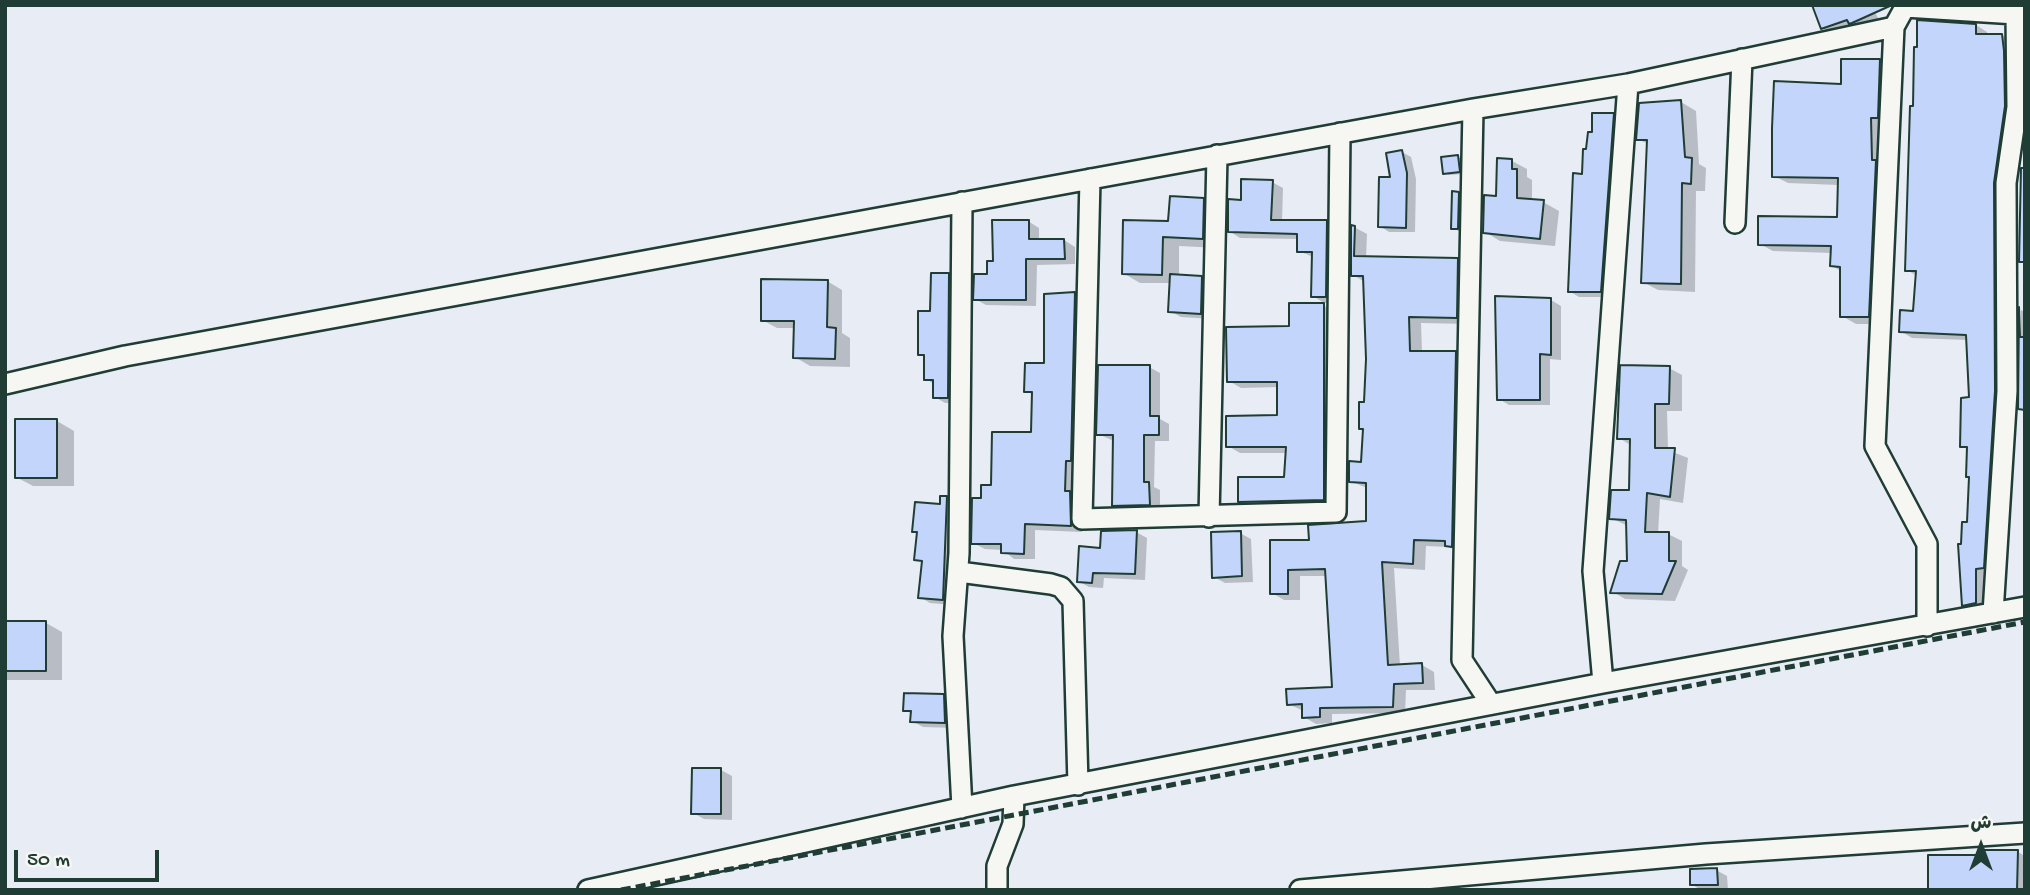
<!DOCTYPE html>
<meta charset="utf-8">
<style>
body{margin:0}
#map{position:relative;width:2030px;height:895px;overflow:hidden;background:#e7ecf5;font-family:"Gochi Hand","Playpen Sans Arabic",sans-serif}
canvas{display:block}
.frame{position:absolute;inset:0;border:7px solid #1f3d34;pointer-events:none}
.north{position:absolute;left:1946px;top:811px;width:70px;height:70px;-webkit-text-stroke:5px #f6f6f2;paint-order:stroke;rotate:0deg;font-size:19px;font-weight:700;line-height:28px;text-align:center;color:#1f3d34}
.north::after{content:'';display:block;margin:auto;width:24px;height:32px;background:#1f3d34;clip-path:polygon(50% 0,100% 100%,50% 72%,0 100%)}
.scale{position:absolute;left:14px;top:850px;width:145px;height:32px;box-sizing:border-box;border:4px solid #1f3d34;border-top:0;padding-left:9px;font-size:21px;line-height:24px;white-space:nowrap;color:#1f3d34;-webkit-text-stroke:5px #f6f6f2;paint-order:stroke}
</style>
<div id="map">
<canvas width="2030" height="895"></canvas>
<div class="frame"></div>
<div class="north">ش</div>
<div class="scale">50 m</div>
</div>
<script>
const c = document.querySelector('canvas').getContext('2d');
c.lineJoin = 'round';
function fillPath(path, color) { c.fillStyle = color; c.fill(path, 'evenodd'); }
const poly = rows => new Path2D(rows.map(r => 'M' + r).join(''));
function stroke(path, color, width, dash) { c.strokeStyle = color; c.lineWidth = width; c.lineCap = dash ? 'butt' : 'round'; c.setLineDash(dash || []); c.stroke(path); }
fillPath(poly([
 [1873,8,1879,20,1862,28,1854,25,1832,34,1822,28],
 [1976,25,1987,32,1987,35,2002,35,2013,42,2006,398,1987,609,1975,611,1964,605,1970,478,1968,450,1962,446,1971,399,1968,340,1912,338,1901,331,1915,313,1917,276,1907,270,1915,108],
 [1880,61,1893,68,1882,324,1856,324,1842,316,1842,272,1831,265,1832,253,1773,251,1760,244,1839,219,1839,185,1788,183,1774,176,1843,86],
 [1681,102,1696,111,1699,164,1706,168,1705,191,1696,191,1695,292,1658,290,1643,282,1648,144,1638,139],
 [1613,115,1623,120,1610,297,1579,297,1569,291,1588,151,1594,134],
 [1402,152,1411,157,1416,179,1415,232,1389,232,1380,226],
 [1458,157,1463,159,1464,174,1449,175,1444,173],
 [1512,161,1527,169,1527,177,1532,180,1532,201,1543,202,1559,211,1555,246,1500,241,1485,232],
 [1272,182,1283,188,1282,222,1326,222,1337,228,1336,303,1324,303,1313,296,1313,257,1299,251,1299,239,1240,238,1229,231,1242,201],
 [1459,194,1470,200,1464,234,1453,228],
 [1203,200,1220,209,1219,248,1179,246,1179,276,1202,277,1213,284,1212,319,1181,317,1170,311,1171,283,1140,283,1123,273,1170,223],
 [1028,221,1039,228,1039,241,1064,240,1075,247,1075,264,1037,265,1036,306,986,305,975,299,994,263],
 [1354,227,1367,234,1366,258,1457,260,1470,267,1469,324,1421,323,1422,352,1455,352,1468,360,1459,552,1449,547,1426,546,1425,570,1394,568,1400,666,1422,665,1434,672,1435,690,1406,690,1405,713,1332,714,1332,723,1316,724,1304,717,1304,711,1288,704,1333,689,1327,576,1300,576,1300,600,1284,600,1272,593,1272,542,1310,541,1368,522,1367,488,1350,481,1363,464,1368,359,1365,282,1353,275],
 [949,275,959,281,958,403,945,403,935,397,934,384,926,379,926,357,920,354,932,313],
 [827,281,842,290,842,333,850,338,850,367,810,366,795,357,795,328,777,328,762,320],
 [1075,294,1086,301,1082,532,1035,530,1035,559,1014,559,1003,550,985,549,973,543,983,500,1033,434,1034,395,1026,391,1045,365],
 [1551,300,1561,306,1561,360,1550,359,1550,405,1509,405,1499,399],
 [1323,305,1335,312,1335,506,1252,508,1240,501,1286,479,1287,453,1240,453,1228,446,1279,417,1279,387,1241,388,1229,381],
 [2021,310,2025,312,2025,411,2020,408],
 [1149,367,1160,373,1160,419,1169,424,1169,441,1155,441,1154,487,1160,490,1160,510,1125,511,1114,505,1114,441,1098,434],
 [1669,368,1682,375,1682,411,1667,411,1668,450,1688,458,1683,503,1660,499,1658,534,1668,534,1682,541,1682,566,1688,570,1675,601,1625,599,1613,592,1629,563,1628,526,1611,518,1630,492,1632,446,1619,438],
 [57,421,74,431,74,486,33,486,16,477],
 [947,498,957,504,953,605,930,603,920,597,923,563,916,559,918,534,914,531],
 [1136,532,1147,538,1145,580,1104,578,1103,588,1089,587,1078,581],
 [1240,533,1251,539,1253,582,1225,583,1214,577],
 [5,623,46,623,62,632,62,680,5,680],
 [943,696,954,702,956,728,923,727,912,721,912,714,905,710],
 [721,770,732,776,732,820,704,819,693,813],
 [2018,852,2025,856,2025,890,1930,890],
 [1716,870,1727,876,1728,890,1701,890,1691,884]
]), '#0003');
const building = poly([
 [1812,5,1892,5,1852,23,1849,24,1847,20,1821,29,1812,5],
 [1917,20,1976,24,1976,34,2002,34,2004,51,2005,106,1994,183,1995,391,1984,568,1976,569,1976,603,1962,606,1958,544,1961,544,1962,522,1967,522,1969,477,1966,477,1967,447,1960,447,1961,398,1969,397,1966,335,1899,332,1900,310,1913,311,1916,271,1905,271,1910,106,1913,106,1914,47,1917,47,1917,20],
 [1841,59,1880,59,1878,118,1871,118,1872,160,1876,160,1869,317,1840,317,1840,267,1830,266,1831,246,1758,245,1758,216,1837,217,1838,178,1772,177,1772,128,1774,81,1841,84,1841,59],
 [1681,100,1685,157,1692,158,1691,184,1682,183,1681,284,1641,283,1647,140,1636,140,1639,103,1681,100],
 [1592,113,1614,113,1601,292,1568,292,1573,173,1582,174,1583,149,1586,149,1588,132,1592,132,1592,113],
 [1402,150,1407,173,1406,228,1378,227,1379,177,1390,177,1386,153,1402,150],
 [1458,155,1460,172,1443,174,1441,157,1458,155],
 [1497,158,1512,159,1512,169,1517,169,1517,198,1544,200,1540,239,1483,233,1484,195,1496,196,1497,158],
 [2021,168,2025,168,2025,262,2019,262,2021,168],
 [1241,179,1273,180,1271,220,1327,220,1326,297,1311,297,1312,252,1297,252,1297,234,1228,232,1228,199,1241,200,1241,179],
 [1452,191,1459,192,1458,229,1451,229,1452,191],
 [1170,196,1204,198,1203,239,1163,237,1162,275,1122,274,1123,220,1168,221,1170,196],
 [992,220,1029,220,1029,239,1064,239,1065,259,1026,259,1026,300,973,300,974,274,987,274,987,261,993,261,992,220],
 [1351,225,1355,226,1354,256,1458,258,1457,318,1409,317,1410,351,1456,351,1452,547,1445,546,1445,541,1414,540,1413,564,1382,562,1388,665,1422,663,1423,683,1394,684,1393,707,1320,708,1320,717,1302,718,1302,704,1287,705,1286,689,1332,687,1325,569,1288,570,1288,594,1270,594,1270,540,1309,540,1308,525,1366,521,1366,483,1349,482,1349,461,1361,462,1363,429,1359,429,1359,402,1364,402,1366,359,1363,276,1351,276,1351,225],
 [931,273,949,273,948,398,933,398,933,380,924,380,924,355,918,355,918,311,930,311,931,273],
 [1170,274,1202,276,1201,314,1168,312,1170,274],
 [761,279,828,280,827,327,836,328,835,359,793,358,794,321,761,321,761,279],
 [1075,292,1071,461,1066,461,1065,491,1070,491,1071,526,1025,524,1024,554,1001,553,1001,544,971,544,972,498,981,498,981,485,991,485,992,432,1031,432,1032,392,1024,392,1025,363,1044,363,1044,294,1075,292],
 [1495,296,1551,298,1551,355,1540,354,1540,400,1497,400,1495,296],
 [1289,303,1324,303,1324,500,1238,502,1238,477,1284,477,1286,447,1226,447,1226,416,1277,415,1277,382,1227,382,1226,327,1289,326,1289,303],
 [2019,307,2020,337,2025,337,2025,410,2018,409,2019,307],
 [1098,365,1150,365,1150,416,1159,416,1159,435,1144,435,1144,482,1149,482,1150,505,1112,506,1113,435,1096,435,1098,365],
 [1620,365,1670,366,1669,404,1655,404,1655,448,1675,448,1670,497,1647,493,1645,532,1669,532,1669,561,1676,561,1662,594,1610,593,1620,561,1627,561,1626,520,1609,519,1611,490,1629,490,1630,439,1617,439,1620,365],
 [15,419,57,419,57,478,15,478,15,419],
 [940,496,947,496,943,600,918,598,922,561,914,560,917,532,912,532,915,502,940,504,940,496],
 [1137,530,1135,574,1093,573,1092,583,1077,582,1079,546,1100,548,1101,531,1137,530],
 [1241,531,1242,576,1212,578,1211,532,1241,531],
 [5,621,46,621,46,671,5,671,5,621],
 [904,693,944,694,945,723,910,722,911,711,903,711,904,693],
 [692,768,721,768,721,814,691,814,692,768],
 [1981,850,2018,850,2017,890,1928,890,1928,855,1981,855,1981,850],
 [1717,868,1718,885,1690,885,1690,869,1717,868]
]);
fillPath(building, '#c4d5fb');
stroke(building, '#1f3d34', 2);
const minor = poly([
 [1473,109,1462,660,1491,704],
 [1090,179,1082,519,1336,512,1340,133],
 [1735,223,1742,59],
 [5,384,125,356,1473,109,1628,84,1894,27],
 [1209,517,1217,155],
 [959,572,1051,584,1061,587,1073,601,1078,785],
 [1993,613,2007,391,2006,183,2017,107,2016,14],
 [1927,626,1927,544,1875,446,1894,27,1905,7,2016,14,2025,12],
 [1603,683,1593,571,1628,84],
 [962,808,953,636,959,553,962,202],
 [588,890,1014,796,1603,683,2025,607],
 [997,890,997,866,1013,824,1014,796],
 [1300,890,1706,854,2025,833]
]);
stroke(minor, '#1f3d34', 24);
stroke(minor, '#f6f6f2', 19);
stroke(poly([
 [621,890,2025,622]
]), '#1f3d34', 5, [10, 5]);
</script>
